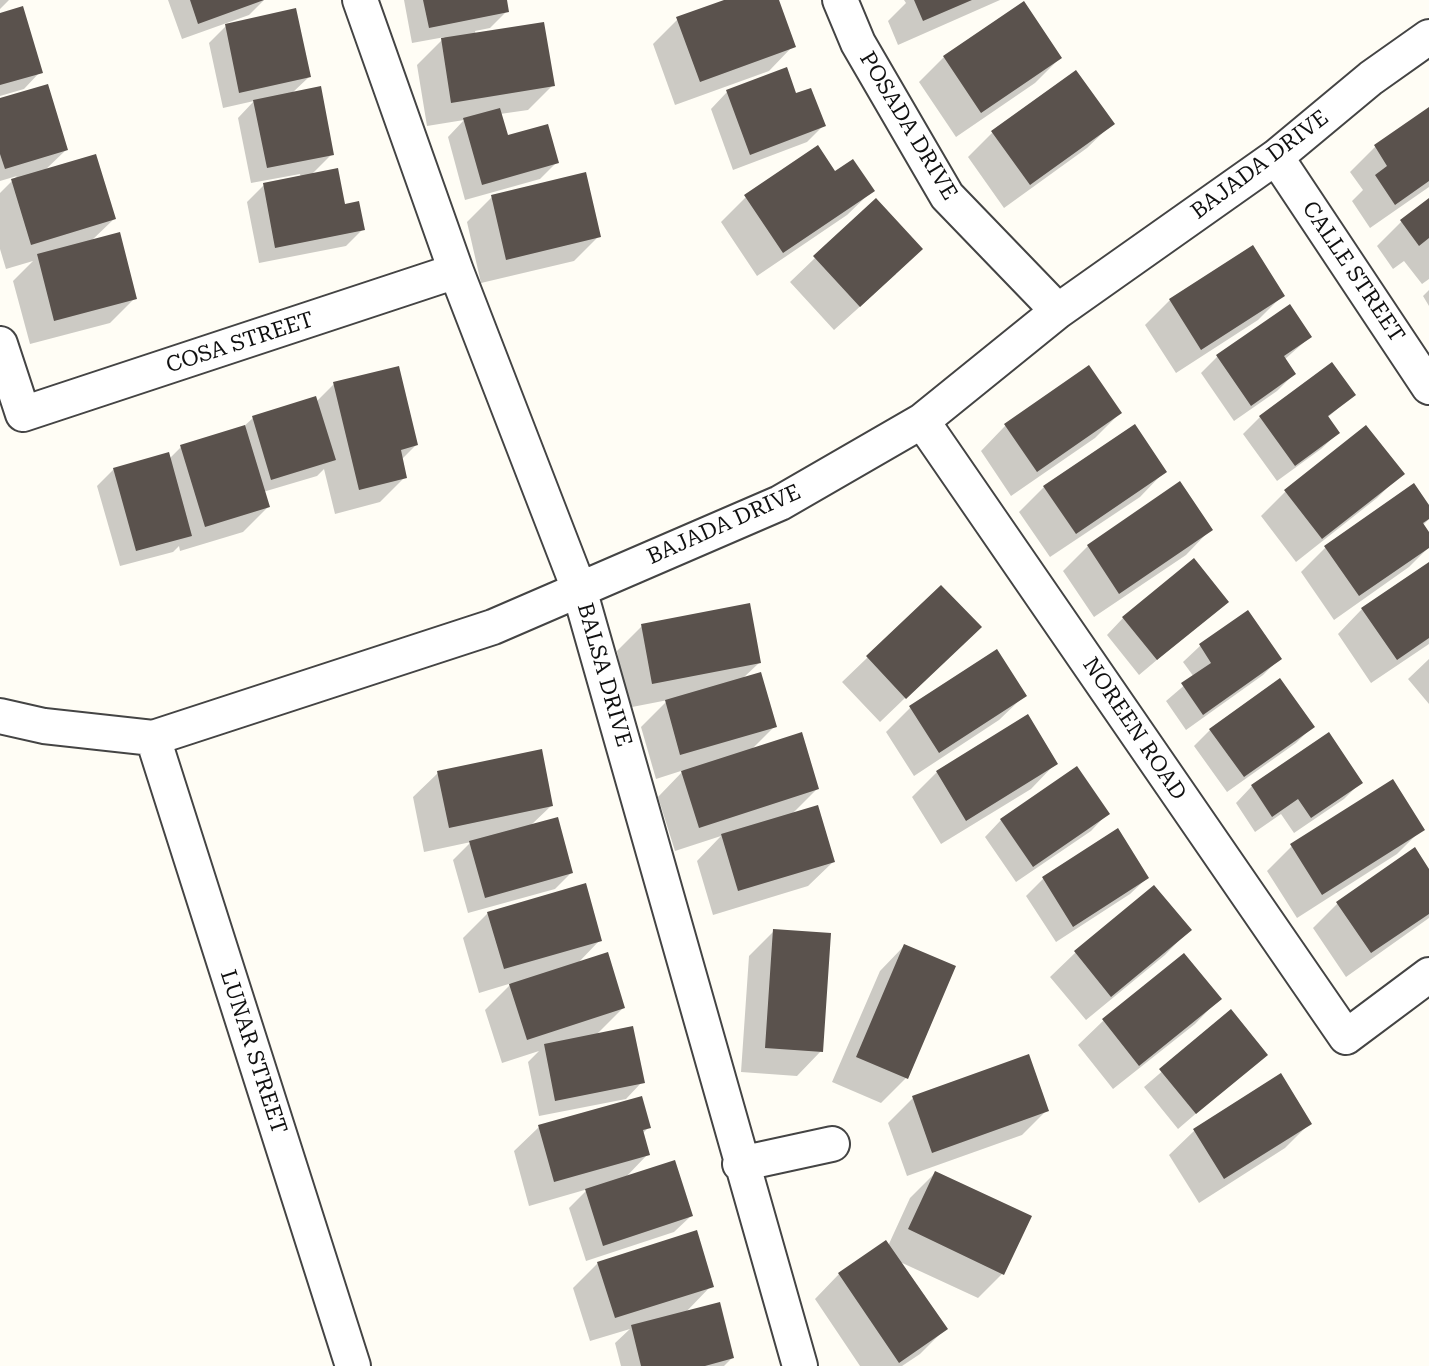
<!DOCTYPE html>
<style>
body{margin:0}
canvas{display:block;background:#fffdf5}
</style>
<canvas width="1429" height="1366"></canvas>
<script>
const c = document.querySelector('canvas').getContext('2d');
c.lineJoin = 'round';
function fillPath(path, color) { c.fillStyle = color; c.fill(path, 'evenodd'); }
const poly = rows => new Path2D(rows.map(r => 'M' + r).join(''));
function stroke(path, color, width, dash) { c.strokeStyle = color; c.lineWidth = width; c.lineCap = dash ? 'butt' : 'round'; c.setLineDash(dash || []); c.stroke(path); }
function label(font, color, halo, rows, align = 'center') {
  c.font = font + ' "Roboto Serif",serif'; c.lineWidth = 8; c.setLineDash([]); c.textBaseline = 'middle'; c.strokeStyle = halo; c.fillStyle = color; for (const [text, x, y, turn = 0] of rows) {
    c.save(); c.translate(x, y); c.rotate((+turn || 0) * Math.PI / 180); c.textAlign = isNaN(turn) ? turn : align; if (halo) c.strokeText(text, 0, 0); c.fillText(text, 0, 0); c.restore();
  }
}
fillPath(poly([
 [0,0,9,0,0,9],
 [168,0,264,0,249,15,182,39],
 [404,0,505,0,507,11,490,28,475,31,476,35,553,85,528,110,500,114,506,138,557,162,540,179,465,200,448,137,464,120,427,126,417,65,445,37,412,43],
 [729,0,777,0,793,46,769,71,675,105,653,44,678,19],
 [904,0,1000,0,898,45,888,21,906,3],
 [0,15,40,72,24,89,0,96],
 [228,24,309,77,291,94,332,154,310,176,343,206,363,229,346,246,259,263,247,202,264,185,301,178,300,174,251,183,238,118,254,101,223,108,209,43],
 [944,57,1060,58,1035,83,956,137,919,82],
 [727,92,823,126,807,142,733,170,711,109],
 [0,101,66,150,44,171,114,219,90,242,135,298,110,323,30,344,13,281,33,261,6,269,0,249,0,193,17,176,0,181],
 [1429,110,1429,187,1370,228,1352,201,1363,190,1350,172,1375,147],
 [1112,124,1087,148,1004,208,968,157,993,132],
 [835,174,872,191,847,215,757,276,721,222,746,197],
 [492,197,599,236,574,261,481,283,467,222],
 [1429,201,1429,279,1422,284,1404,261,1393,269,1377,246,1401,222],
 [815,258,896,274,834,330,790,282],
 [1429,290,1429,306,1423,296],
 [1283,295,1258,320,1176,373,1145,325,1170,300],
 [1290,307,1310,337,1284,360,1294,374,1277,391,1234,421,1201,373,1217,357],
 [1089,368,1120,413,1095,438,1011,496,981,451,1005,426],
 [334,384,416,445,401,460,405,477,380,502,335,514,324,469,317,476,263,492,268,507,243,532,180,551,179,546,173,552,120,566,97,486,114,469,169,459,181,447,242,428,253,418,316,402],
 [1353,395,1327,418,1338,433,1321,449,1277,481,1243,434,1260,417],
 [1366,428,1402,473,1377,498,1296,562,1261,516,1285,492],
 [1164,472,1140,497,1050,557,1019,512,1044,487],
 [1429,508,1429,519,1422,526,1429,536,1429,547,1409,567,1334,620,1301,572,1326,547],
 [1210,530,1186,555,1094,617,1063,571,1088,546],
 [1429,564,1429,644,1371,683,1338,634,1362,609],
 [941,587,954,651,880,722,842,682],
 [1227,601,1139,675,1107,635,1123,618],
 [1247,613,1279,659,1263,675,1186,730,1166,701,1194,677,1183,662,1200,646],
 [642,626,759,663,742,679,775,726,751,750,817,789,791,815,833,862,808,886,713,915,697,861,721,836,675,851,658,797,684,770,656,779,641,727,668,700,627,708,617,651],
 [1429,659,1429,704,1408,679],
 [1024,696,999,720,914,776,886,732,910,708],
 [1312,727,1296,743,1227,792,1194,746,1210,730],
 [1055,764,1031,789,941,844,912,797,937,772],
 [438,773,551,806,530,826,571,873,555,889,468,913,453,860,471,842,424,852,413,797],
 [1360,783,1344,799,1294,833,1281,814,1255,832,1236,803,1252,786],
 [1107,814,1091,831,1016,882,985,837,1001,820],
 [1422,829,1397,854,1297,918,1267,871,1292,846],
 [1118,831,1147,878,1130,894,1056,942,1026,896,1043,879],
 [1429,872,1429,918,1346,977,1313,928,1338,903],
 [1154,888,1189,930,1165,955,1086,1020,1050,977,1075,953],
 [488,913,600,940,577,964,623,1008,596,1035,642,1082,626,1099,539,1116,528,1062,539,1051,502,1063,485,1010,512,983,479,993,463,938],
 [774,931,821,1051,797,1076,741,1072,749,956],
 [904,946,953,967,906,1078,881,1103,832,1082,880,971],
 [1184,955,1219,999,1195,1024,1113,1089,1078,1045,1103,1021],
 [1231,1012,1265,1054,1178,1129,1144,1087],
 [1280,1076,1310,1123,1285,1148,1199,1203,1169,1155,1194,1131],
 [913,1098,1047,1110,1022,1135,907,1176,888,1123],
 [539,1127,649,1127,642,1134,648,1154,624,1179,691,1216,674,1232,586,1261,569,1208,588,1189,529,1206,514,1151],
 [935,1173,1003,1273,978,1298,898,1261,945,1329,920,1354,902,1366,860,1366,815,1299,839,1274,888,1246,910,1198],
 [598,1263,711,1286,685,1313,732,1358,724,1366,621,1366,615,1343,630,1329,590,1341,573,1288]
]), '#0003');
fillPath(poly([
 [190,0,264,0,198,24],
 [423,0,507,0,509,12,429,28],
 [724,0,779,0,796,47,700,82,676,17],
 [914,0,972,0,923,21],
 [1024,1,1062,58,981,113,943,56],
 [23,6,43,73,0,85,0,13],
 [296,8,311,77,239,93,225,24],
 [544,22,555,86,451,103,441,38],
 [787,67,796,93,811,88,826,126,750,155,726,90],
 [1076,70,1115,124,1030,185,991,131],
 [48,84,68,150,5,169,0,154,0,98],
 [321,86,334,155,267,168,253,100],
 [1429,107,1429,181,1395,205,1375,175,1387,166,1374,145],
 [500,108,508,135,548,124,559,163,482,185,463,118],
 [818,145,835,171,853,159,875,191,783,253,744,195],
 [96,154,116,219,31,245,11,179],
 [338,168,345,204,359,201,365,230,275,248,263,183],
 [586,172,601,237,506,260,491,195],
 [876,198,923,249,860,307,813,256],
 [1429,198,1429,238,1419,246,1400,220],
 [120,232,137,299,54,321,37,254],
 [1253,245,1285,296,1201,350,1169,299],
 [1290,304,1312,337,1284,356,1296,374,1251,406,1216,355],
 [1332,362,1356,395,1328,416,1340,433,1295,466,1259,416],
 [1089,365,1122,413,1037,472,1004,424],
 [399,366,418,445,401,450,407,478,359,490,333,382],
 [316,396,336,460,271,480,252,416],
 [1135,424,1167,472,1076,534,1043,486],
 [245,425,270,507,205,527,180,445],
 [1366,425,1405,474,1322,539,1284,490],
 [169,452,192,536,136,551,113,468],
 [1180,481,1213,530,1119,594,1087,545],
 [1414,483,1429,505,1429,519,1423,523,1429,532,1429,548,1359,596,1324,546],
 [1194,558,1229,602,1157,660,1122,617],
 [1429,562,1429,638,1397,660,1361,608],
 [941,585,982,627,906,699,866,656],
 [750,603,761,663,652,684,641,624],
 [1248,610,1282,659,1203,715,1181,683,1211,663,1199,644],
 [997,649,1027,696,939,753,909,706],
 [761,672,777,727,680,755,665,700],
 [1280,678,1315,727,1244,777,1209,729],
 [1028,714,1058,764,966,821,936,771],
 [802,732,819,789,699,828,681,771],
 [1329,732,1363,783,1311,818,1298,799,1272,817,1251,785],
 [542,749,553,806,449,828,437,771],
 [1077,766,1110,814,1033,867,1000,819],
 [1393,779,1425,830,1322,895,1290,844],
 [818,805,835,862,738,891,721,834],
 [558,817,573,873,485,898,469,841],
 [1118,828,1149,878,1073,927,1042,877],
 [1415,847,1429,869,1429,914,1371,953,1336,902],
 [586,883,602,941,504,969,487,912],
 [1154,885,1192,930,1111,997,1074,951],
 [773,929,831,933,823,1052,765,1048],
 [904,944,956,966,908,1079,856,1057],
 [608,952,625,1008,527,1040,509,984],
 [1184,953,1222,999,1139,1066,1102,1019],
 [1231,1009,1268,1055,1196,1114,1159,1069],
 [633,1026,645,1083,555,1101,544,1044],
 [1029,1054,1049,1111,932,1153,912,1096],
 [1281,1073,1312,1124,1224,1179,1193,1129],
 [642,1096,651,1128,643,1130,650,1155,554,1182,538,1125],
 [675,1160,693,1216,603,1246,585,1189],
 [935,1171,1032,1216,1004,1275,908,1229],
 [697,1230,714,1287,615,1318,597,1262],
 [886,1240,948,1329,899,1363,838,1273],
 [720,1302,734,1358,705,1366,641,1366,631,1325]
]), '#5a524d');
const minor = poly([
 [360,0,456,271,579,589,800,1366],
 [840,0,858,43,947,196,1058,311],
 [1276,157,1429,387],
 [0,344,23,414,456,271],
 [922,421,1346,1037,1429,975],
 [0,716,44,726,153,738,493,627,780,503,922,421,1058,311,1276,157,1371,78,1429,37],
 [153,738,353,1366],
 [740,1164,832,1144]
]);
stroke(minor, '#444', 38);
stroke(minor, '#fff', 34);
label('22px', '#111', '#fff', [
 ["POSADA DRIVE",908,126,59],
 ["BAJADA DRIVE",1260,165,-37],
 ["CALLE STREET",1353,272,56],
 ["COSA STREET",240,343,-18],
 ["BAJADA DRIVE",724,525,-24],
 ["BALSA DRIVE",604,675,74],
 ["NOREEN ROAD",1134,729,56],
 ["LUNAR STREET",253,1052,72]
]);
</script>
